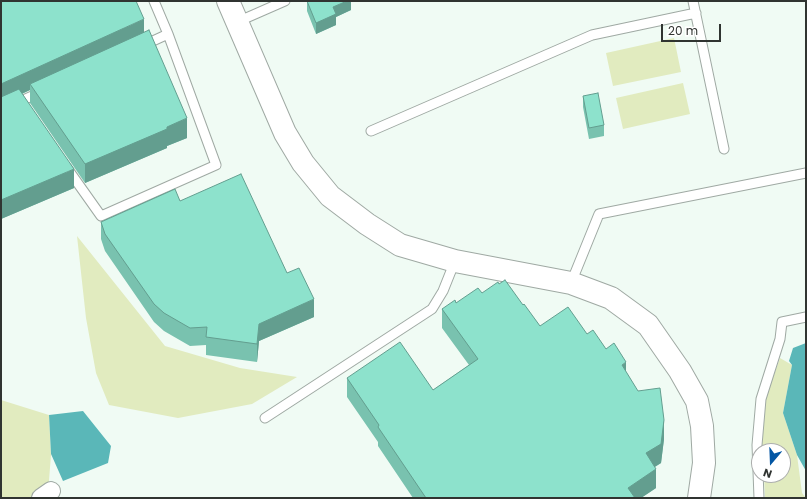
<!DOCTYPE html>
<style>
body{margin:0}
#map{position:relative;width:807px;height:499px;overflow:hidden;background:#f0fbf4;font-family:Poppins,sans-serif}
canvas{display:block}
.frame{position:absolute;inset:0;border:2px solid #303431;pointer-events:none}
.north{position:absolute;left:751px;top:443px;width:40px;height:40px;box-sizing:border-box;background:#fff;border:1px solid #acaead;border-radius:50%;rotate:199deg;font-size:11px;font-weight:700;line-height:16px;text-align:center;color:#303431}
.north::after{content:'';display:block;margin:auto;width:14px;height:18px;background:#0356a4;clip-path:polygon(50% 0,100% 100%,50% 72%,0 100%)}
.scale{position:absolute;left:661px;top:24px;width:60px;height:18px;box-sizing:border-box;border:2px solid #303431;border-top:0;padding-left:5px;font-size:12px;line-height:14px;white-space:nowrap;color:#303431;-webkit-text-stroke:3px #fff;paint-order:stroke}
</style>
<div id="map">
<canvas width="807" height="499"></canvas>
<div class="frame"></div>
<div class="north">N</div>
<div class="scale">20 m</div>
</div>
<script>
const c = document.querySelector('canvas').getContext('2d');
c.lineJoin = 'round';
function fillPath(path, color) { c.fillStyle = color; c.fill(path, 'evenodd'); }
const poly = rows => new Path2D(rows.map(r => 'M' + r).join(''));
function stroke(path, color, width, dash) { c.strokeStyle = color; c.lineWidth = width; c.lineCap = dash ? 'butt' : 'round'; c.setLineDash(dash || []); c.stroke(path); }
fillPath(poly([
 [674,38,681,72,613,86,606,53],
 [683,83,690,114,623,129,616,98],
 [77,236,165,346,240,368,297,377,252,404,178,418,109,405,96,373,86,318],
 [780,358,792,365,783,413,797,455,802,493,806,498,765,498,764,475,783,475,783,451,762,451,762,444,766,397],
 [1,400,49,415,51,455,48,493,46,498,1,498]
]), '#e1ebbf');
fillPath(poly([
 [806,343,806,471,797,455,783,413,792,365,789,361,793,348],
 [83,411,111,446,108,463,63,481,51,454,49,415]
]), '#5ab7b8');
const service = poly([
 [693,1,724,149],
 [237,22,285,1],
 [142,46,168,34],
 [1,110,41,92],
 [371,131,592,35,696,13],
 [67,168,101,216,216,165,168,34,154,1],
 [571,283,599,214,806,173],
 [265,418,432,309,443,291,455,261],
 [759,498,757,445,761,399,780,339,782,322,806,317]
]);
const minor = poly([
 [41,498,51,491]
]);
const tertiary = poly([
 [228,1,285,133,303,163,330,196,367,224,400,245,455,261,571,283,611,298,648,325,680,371,697,401,702,426,704,463,699,498]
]);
stroke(service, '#9fa9a3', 11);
stroke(minor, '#9fa9a3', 20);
stroke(tertiary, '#9fa9a3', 24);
stroke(service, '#fff', 9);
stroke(minor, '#fff', 18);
stroke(tertiary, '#fff', 22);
fillPath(poly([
 [1,1,144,32,187,138,167,146,167,148,85,183,30,103,30,90,22,94,74,188,1,219],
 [307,1,351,1,351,10,336,17,336,25,316,34,307,11],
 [583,96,604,125,604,136,589,139,583,107],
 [180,201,287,273,314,317,259,341,257,362,206,355,206,345,190,346,164,331,154,322,105,251,101,239,101,222],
 [482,293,523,305,540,326,587,334,606,349,626,372,664,439,661,463,655,467,656,488,641,498,413,498,378,446,378,442,347,397,347,378,433,390,469,365,442,328,442,309,456,303]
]), '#79c2af');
fillPath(poly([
 [347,1,351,1,351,10,336,17,336,25,316,34,316,23,333,7],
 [144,19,144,38,30,84,30,90,1,103,1,84],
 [187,118,187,138,167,146,167,148,85,183,85,164],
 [74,169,74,188,1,219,1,200],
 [314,299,314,317,259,341,257,362,257,344,259,324],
 [626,362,626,381,622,365],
 [664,420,664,439,661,463,646,472,646,453],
 [656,469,656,488,641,498,628,498,628,488]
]), '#639e8f');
const building = poly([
 [1,1,136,1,144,19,1,84,1,1],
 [307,1,347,1,333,7,336,14,316,23,307,1],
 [149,30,187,118,167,127,167,129,85,164,30,84,149,30],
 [19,89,74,169,1,200,1,97,19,89],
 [598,93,604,125,589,128,583,96,598,93],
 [241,174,287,273,299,268,314,299,259,324,257,344,206,337,207,327,190,328,164,313,154,304,105,234,101,222,175,189,180,201,241,174],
 [505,280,523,305,524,304,540,326,568,307,587,334,593,330,606,349,614,343,626,362,622,365,638,391,660,388,664,420,661,444,646,453,656,469,628,488,635,498,426,498,378,427,379,425,347,378,400,342,433,390,478,359,442,309,455,300,456,303,478,288,482,293,498,282,499,284,505,280]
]);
fillPath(building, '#8de2cc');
stroke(building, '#639e8f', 1);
</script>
